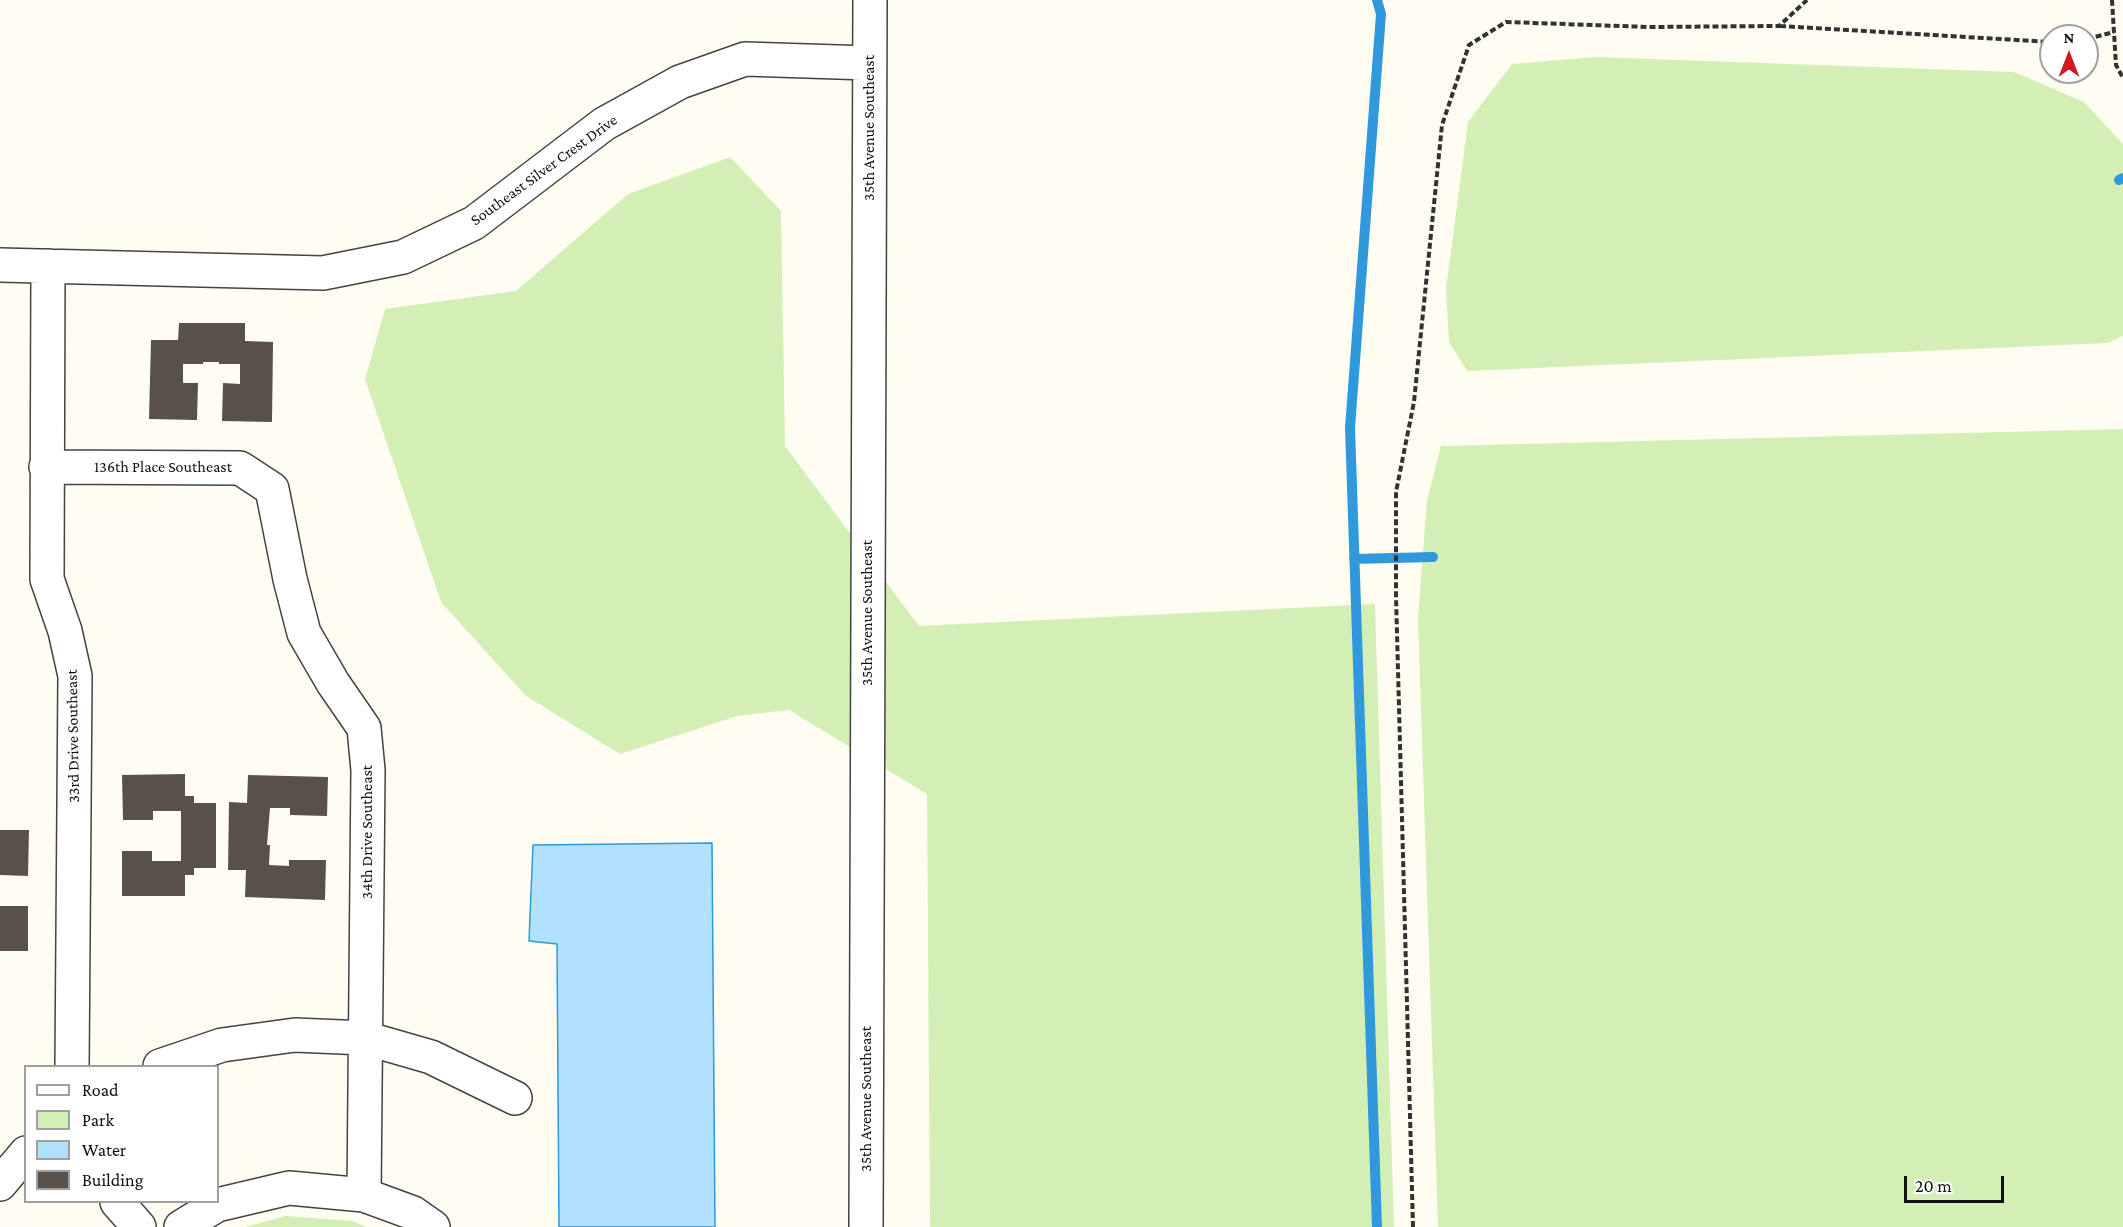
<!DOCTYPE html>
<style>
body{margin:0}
#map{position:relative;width:2123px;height:1227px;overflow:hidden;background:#fffcf2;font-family:"Crimson Pro",serif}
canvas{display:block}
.legend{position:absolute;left:24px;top:1065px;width:195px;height:138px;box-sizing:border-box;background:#fff;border:2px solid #9f9f9f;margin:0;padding:8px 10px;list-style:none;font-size:18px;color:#101010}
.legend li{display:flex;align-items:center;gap:12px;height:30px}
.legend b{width:30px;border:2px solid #9f9f9f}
.north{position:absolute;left:2039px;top:24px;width:60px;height:60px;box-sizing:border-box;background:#fff;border:2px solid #9f9f9f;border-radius:50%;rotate:0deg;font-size:16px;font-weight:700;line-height:24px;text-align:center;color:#101010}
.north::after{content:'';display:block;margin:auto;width:21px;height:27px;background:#cf1823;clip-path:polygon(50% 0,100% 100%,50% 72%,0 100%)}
.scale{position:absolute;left:1904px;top:1176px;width:100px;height:27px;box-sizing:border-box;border:3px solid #101010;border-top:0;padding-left:8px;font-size:18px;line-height:21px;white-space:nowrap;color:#101010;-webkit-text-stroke:4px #fff;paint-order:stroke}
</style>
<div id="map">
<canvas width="2123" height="1227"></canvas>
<ul class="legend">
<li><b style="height:8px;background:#fff"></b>Road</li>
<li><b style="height:16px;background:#d4efb6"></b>Park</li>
<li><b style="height:16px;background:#b1e1fc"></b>Water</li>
<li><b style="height:16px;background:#5a504a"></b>Building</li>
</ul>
<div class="north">N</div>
<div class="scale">20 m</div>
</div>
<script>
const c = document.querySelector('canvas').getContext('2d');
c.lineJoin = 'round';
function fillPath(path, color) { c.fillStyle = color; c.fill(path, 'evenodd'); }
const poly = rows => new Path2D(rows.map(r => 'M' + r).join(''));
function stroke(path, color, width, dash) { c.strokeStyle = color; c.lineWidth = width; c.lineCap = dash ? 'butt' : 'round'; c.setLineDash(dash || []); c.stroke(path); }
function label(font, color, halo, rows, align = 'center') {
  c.font = font + ' "Crimson Pro",serif'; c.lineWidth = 6; c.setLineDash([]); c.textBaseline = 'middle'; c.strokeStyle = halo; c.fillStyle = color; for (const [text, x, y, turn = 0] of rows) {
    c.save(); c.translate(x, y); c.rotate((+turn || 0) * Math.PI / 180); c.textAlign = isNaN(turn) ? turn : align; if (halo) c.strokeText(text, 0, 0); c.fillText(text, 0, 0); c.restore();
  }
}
fillPath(poly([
 [1595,57,2014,72,2084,102,2123,144,2123,336,2107,343,1467,371,1449,342,1446,289,1468,122,1512,64],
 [730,157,781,211,785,446,919,626,1375,604,1394,1227,930,1227,927,794,789,710,737,716,620,754,526,696,441,602,365,379,385,309,516,291,628,194],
 [2123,429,2123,1227,1438,1227,1418,618,1427,500,1441,446],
 [286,1216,353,1221,366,1227,245,1227]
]), '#d4efb6');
const water = poly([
 [712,843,715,1227,559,1227,557,944,529,941,533,845,712,843]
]);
fillPath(water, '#b1e1fc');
stroke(water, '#3099db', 1.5);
stroke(poly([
 [2119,180,2123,178],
 [1354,559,1433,557],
 [1377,1227,1350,428,1381,14,1377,0]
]), '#3099db', 10);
fillPath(poly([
 [179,323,245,323,245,341,273,342,272,422,222,421,223,383,240,384,240,364,219,364,219,362,203,362,203,364,183,364,183,383,198,383,197,420,149,419,151,340,178,340],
 [185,774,185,796,194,796,194,803,216,803,216,868,194,868,194,875,185,875,185,896,122,896,122,851,152,851,152,861,181,861,181,811,153,811,153,820,123,820,122,775],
 [248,775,328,777,327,816,290,815,290,808,270,808,267,845,270,845,269,865,289,866,289,860,326,860,325,900,245,897,246,870,228,870,229,802,247,803],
 [0,830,29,830,28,876,0,875],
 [0,906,28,906,28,951,0,951]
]), '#5a504a');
const minor = poly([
 [0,265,323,273,403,257,474,223,604,124,680,82,745,59,869,63],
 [48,266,47,579,65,631,75,676,72,1066],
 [46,467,240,468,272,489,290,579,304,633,333,683,364,728,368,770,364,1195],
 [160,1066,222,1045,295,1035,365,1038,431,1057,515,1098],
 [0,1184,26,1153],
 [117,1202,139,1227],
 [181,1227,217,1205,289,1188,364,1195,413,1213,433,1227],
 [866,1227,870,0]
]);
stroke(minor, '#434343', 36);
stroke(poly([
 [2112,0,2116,65,2123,78],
 [1780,26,2051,42],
 [2087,39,2114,32],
 [1413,1227,1396,596,1396,492,1414,402,1442,125,1469,45,1506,22,1649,27,1779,26,1807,0]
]), '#323232', 4, [6, 3]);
stroke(minor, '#fff', 33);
label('16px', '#101010', '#fff', [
 ["35th Avenue Southeast",869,128,-90],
 ["Southeast Silver Crest Drive",544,170,-36],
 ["136th Place Southeast",163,467],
 ["35th Avenue Southeast",867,613,-90],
 ["33rd Drive Southeast",73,736,-91],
 ["34th Drive Southeast",367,832,-90],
 ["35th Avenue Southeast",866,1099,-90]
]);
</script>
